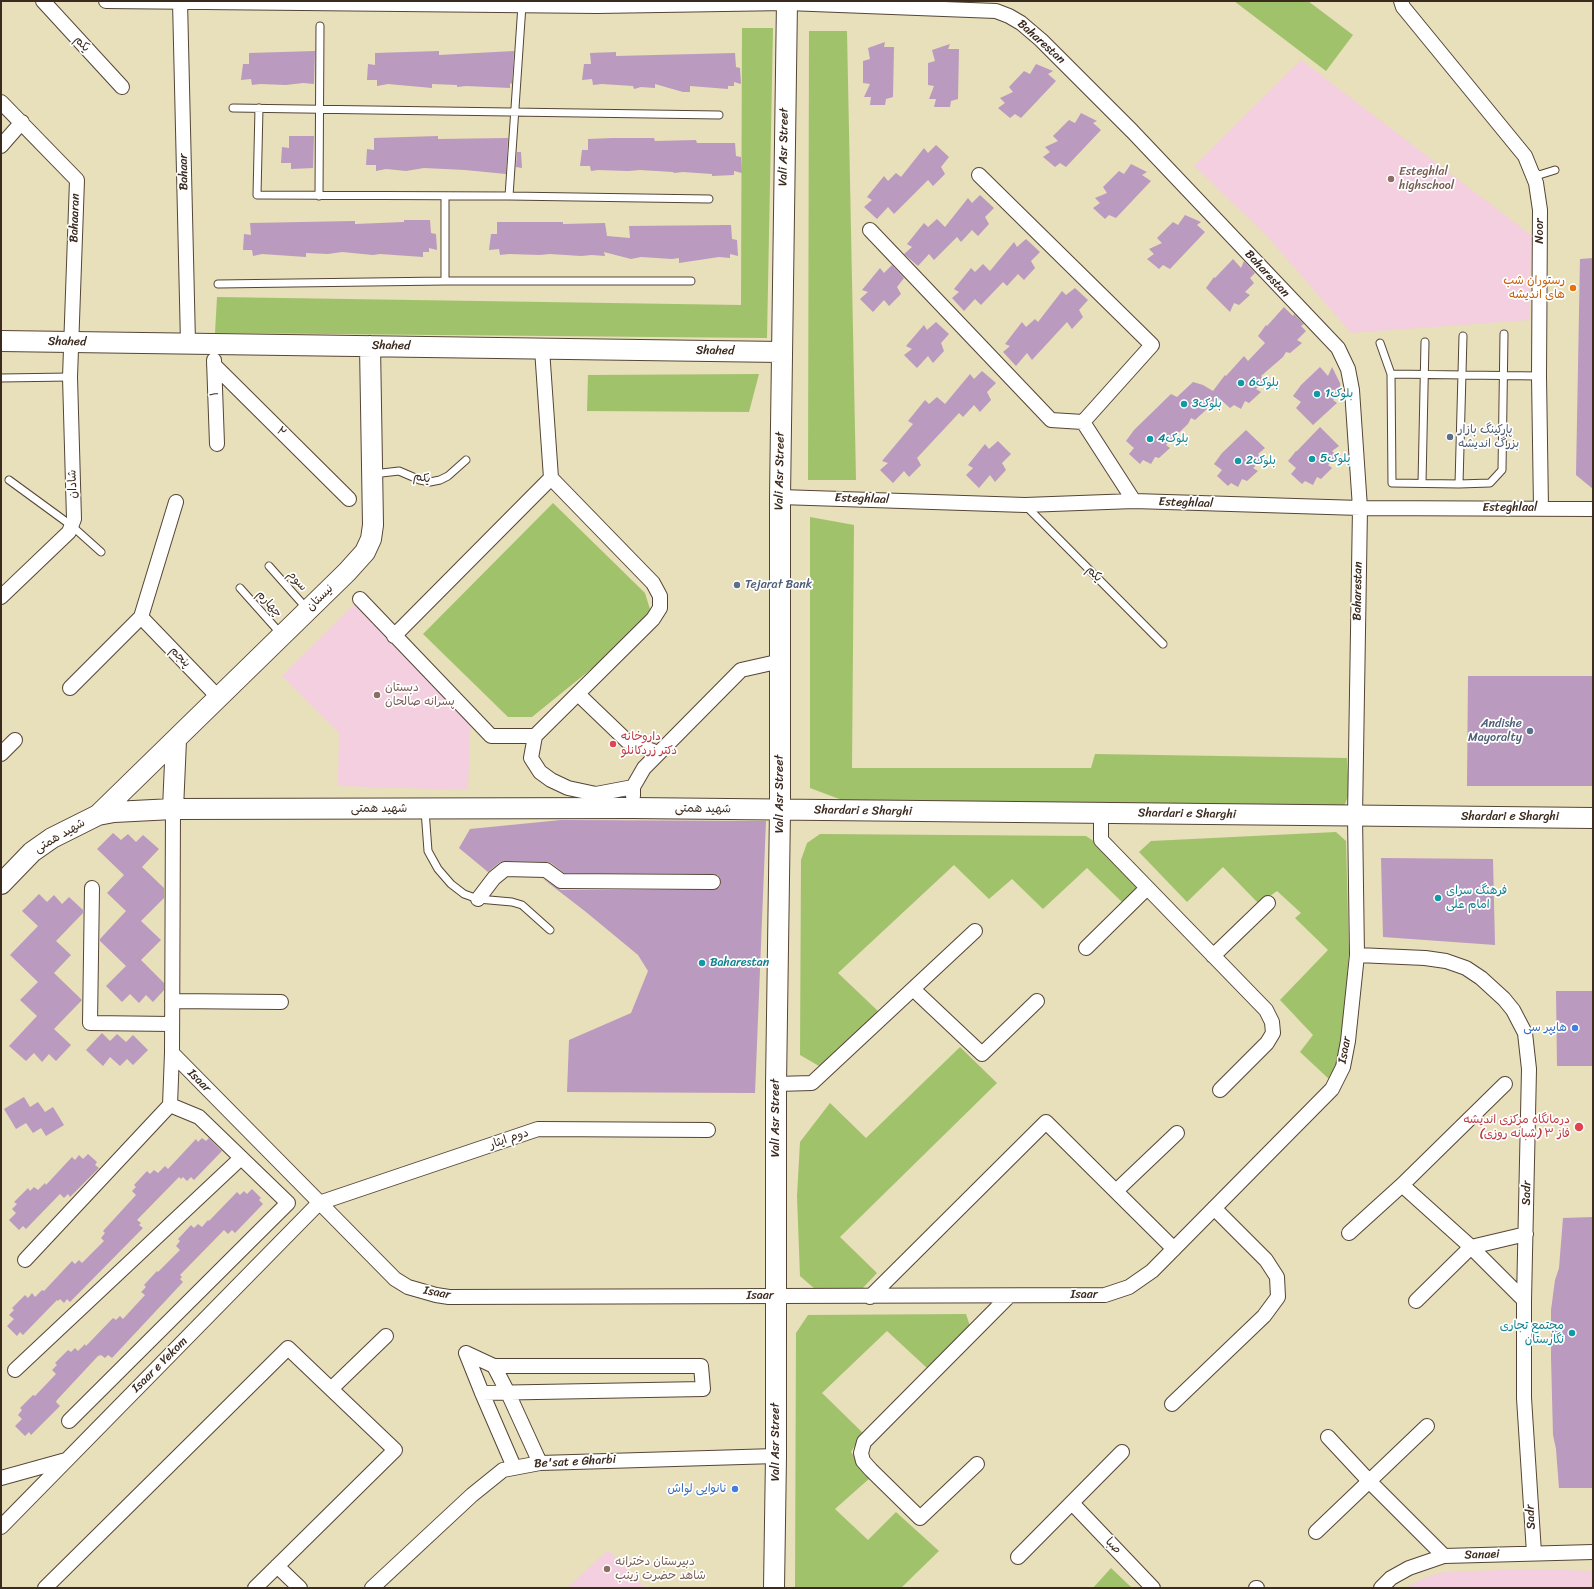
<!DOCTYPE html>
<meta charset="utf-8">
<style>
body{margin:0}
#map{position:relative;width:1594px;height:1589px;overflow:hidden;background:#e8dfbb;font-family:Sriracha,sans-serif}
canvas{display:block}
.frame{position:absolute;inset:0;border:2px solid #3b2a1e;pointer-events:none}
</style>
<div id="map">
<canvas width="1594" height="1589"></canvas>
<div class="frame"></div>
</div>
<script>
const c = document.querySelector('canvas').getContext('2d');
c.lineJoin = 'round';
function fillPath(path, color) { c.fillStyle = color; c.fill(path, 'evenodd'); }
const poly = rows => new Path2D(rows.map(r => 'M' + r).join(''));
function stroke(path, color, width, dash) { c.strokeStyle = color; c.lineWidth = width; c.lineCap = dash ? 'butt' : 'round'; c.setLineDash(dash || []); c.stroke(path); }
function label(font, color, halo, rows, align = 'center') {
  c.font = font + ' Sriracha,"Playpen Sans Arabic",sans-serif'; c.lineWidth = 3.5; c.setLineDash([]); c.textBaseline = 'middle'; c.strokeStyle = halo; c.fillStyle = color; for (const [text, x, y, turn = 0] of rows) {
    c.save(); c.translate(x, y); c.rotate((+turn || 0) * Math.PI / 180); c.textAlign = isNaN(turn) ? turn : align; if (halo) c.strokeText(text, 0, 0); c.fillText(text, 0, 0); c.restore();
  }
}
fillPath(poly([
 [1301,60,1531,235,1530,320,1351,333,1267,236,1194,166],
 [360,599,471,714,468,790,338,786,339,733,282,676],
 [608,1550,646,1588,567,1588],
 [1532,1569,1593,1571,1593,1588,1406,1588,1414,1583,1432,1575,1446,1572]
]), '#f3cfdf');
fillPath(poly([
 [1234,1,1308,1,1353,35,1326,71],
 [742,28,773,28,767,338,215,333,217,297,741,305],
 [809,31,847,31,856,480,808,480],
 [759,374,749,412,587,411,588,375],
 [553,503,645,593,653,619,532,717,508,717,423,634],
 [810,517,854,525,852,768,1091,768,1095,754,1347,758,1349,794,1343,809,850,803,810,788],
 [1336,832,1346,841,1349,953,1342,1042,1337,1069,1330,1080,1300,1052,1313,1035,1280,1000,1328,950,1295,918,1301,913,1277,891,1259,904,1223,867,1187,902,1139,852,1151,841],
 [820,834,1086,836,1095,842,1140,888,1123,903,1087,868,1043,909,1012,879,989,899,954,865,838,973,879,1012,819,1066,800,1055,801,860,807,843],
 [960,1047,997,1083,840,1237,877,1273,861,1290,815,1289,800,1276,797,1196,800,1142,830,1103,866,1138],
 [966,1314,970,1326,927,1368,887,1331,822,1393,863,1433,851,1452,870,1478,835,1509,868,1540,896,1512,939,1551,901,1588,795,1588,796,1333,808,1315],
 [1111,1568,1132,1588,1093,1588]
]), '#a0c26b');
fillPath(poly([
 [885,42,884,47,894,47,893,97,886,99,885,105,870,105,871,97,864,97,870,84,863,83,863,61,870,59,868,48],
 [950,44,948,49,959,49,958,99,951,101,950,107,934,107,936,99,929,99,934,86,928,85,928,63,935,61,932,50],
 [315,51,314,84,303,83,286,85,260,84,252,85,251,79,241,80,243,64,249,64,249,53],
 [439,51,439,55,514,51,512,84,510,83,510,88,466,86,457,87,457,85,432,84,432,88,388,84,377,86,377,80,367,80,368,64,375,65,375,53],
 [616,52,616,56,735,53,736,67,740,68,741,84,734,82,734,86,728,86,728,89,690,86,690,92,683,92,655,84,655,88,641,87,634,89,633,86,602,84,593,85,592,79,582,80,584,64,591,64,590,53],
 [1036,64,1053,71,1048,74,1056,81,1021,118,1015,114,1010,118,998,108,1005,103,1000,98,1013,92,1009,87,1024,71,1030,74],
 [1081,113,1097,121,1093,123,1101,130,1066,167,1060,163,1055,167,1043,157,1050,152,1045,147,1058,141,1053,136,1069,120,1075,123],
 [289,136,314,136,313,168,291,169,291,163,281,163,282,147,289,148],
 [438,136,438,139,508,138,506,174,465,170,424,168,406,171,386,169,376,171,376,165,366,165,367,149,374,150,374,138],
 [613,138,654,138,655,141,696,140,697,143,735,143,736,156,741,157,742,173,734,171,734,175,712,176,712,174,683,172,674,173,673,172,640,170,628,171,598,170,591,171,590,166,580,166,582,150,588,150,588,139],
 [936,145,949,157,941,167,945,174,933,186,928,180,894,214,888,207,877,219,864,207,872,200,867,197,884,176,888,181,896,173,901,177,924,148,928,153],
 [517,152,521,152,522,168,516,167],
 [1131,164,1147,172,1142,175,1151,181,1116,218,1109,215,1105,219,1093,208,1100,203,1095,198,1107,193,1103,187,1119,171,1124,174],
 [980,195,994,208,985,217,989,224,978,236,972,230,961,242,957,237,934,260,929,254,918,266,904,254,912,247,907,244,924,223,928,227,937,219,945,227,968,198,972,203],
 [1185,215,1201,222,1197,225,1205,232,1170,269,1163,265,1159,269,1147,259,1154,254,1149,249,1162,243,1157,238,1173,222,1178,225],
 [404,220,430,220,431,233,436,234,437,250,429,248,429,252,423,252,423,257,380,254,373,255,342,252,328,254,306,253,306,257,262,254,253,256,252,250,243,250,244,234,251,235,250,223,355,221,355,224,404,222],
 [497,222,563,222,563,224,605,223,607,236,630,238,629,226,731,225,732,239,737,240,738,256,730,254,730,258,719,257,679,263,679,258,672,259,641,257,631,259,604,252,605,256,592,255,581,256,550,254,540,255,509,254,500,255,499,249,489,250,491,234,497,234],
 [1026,239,1040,252,1031,261,1035,268,1024,280,1018,274,1007,286,1003,282,981,305,975,299,964,311,952,298,959,292,954,289,971,268,975,272,983,264,990,271,1014,242,1017,247],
 [1593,258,1593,489,1576,475,1580,259],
 [1233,259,1241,268,1244,261,1255,273,1250,278,1254,283,1245,292,1250,295,1239,305,1234,303,1230,312,1206,288,1214,277,1215,278],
 [892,265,904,278,897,287,901,294,889,306,884,300,873,312,860,299,868,292,862,290,880,268,884,273],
 [1075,288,1088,300,1079,310,1083,317,1072,329,1067,322,1032,360,1027,353,1016,366,1003,352,1010,346,1005,344,1022,322,1026,327,1035,319,1038,322,1062,291,1066,295],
 [1284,307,1293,316,1294,314,1304,324,1301,326,1306,331,1297,340,1302,343,1290,353,1286,352,1283,357,1261,376,1265,381,1256,389,1261,392,1249,403,1245,401,1241,409,1234,405,1230,408,1219,398,1195,420,1191,418,1188,424,1166,445,1170,448,1159,458,1155,457,1151,464,1143,460,1140,464,1129,454,1134,448,1126,441,1134,430,1171,394,1177,397,1193,382,1203,385,1213,391,1225,375,1226,376,1244,356,1248,361,1265,343,1258,336,1266,325,1267,326],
 [936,322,949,334,941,343,944,351,933,363,928,356,917,368,904,355,912,349,906,346,924,325,927,330],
 [1320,367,1328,376,1332,367,1340,383,1341,392,1333,400,1337,403,1313,425,1296,408,1301,402,1293,396,1301,385],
 [982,371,996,383,987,392,991,400,980,412,974,405,963,417,959,413,917,458,921,465,909,477,904,471,893,483,880,470,888,463,882,461,913,424,908,421,925,400,929,404,937,397,945,404,970,374,974,379],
 [1320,427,1339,446,1332,451,1337,456,1328,465,1332,468,1321,479,1317,477,1313,485,1305,481,1302,484,1291,474,1296,468,1288,461,1296,451,1297,451],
 [1246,430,1265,448,1258,454,1263,459,1253,468,1258,471,1247,481,1242,479,1238,487,1231,483,1228,486,1217,476,1222,470,1214,464,1222,453],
 [998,441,1011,454,1002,463,1006,470,995,482,990,475,979,488,966,475,973,468,968,465,985,444,989,449],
 [1468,676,1593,676,1593,786,1467,786],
 [561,820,766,821,755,1093,567,1092,569,1040,631,1013,648,971,638,955,586,912,542,878,561,890,713,890,720,887,721,882,718,875,713,874,564,873,551,863,546,862,505,861,500,862,488,872,459,848,470,829],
 [113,833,121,840,128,834,136,842,143,835,159,849,142,867,164,888,164,898,141,921,161,940,141,960,164,983,164,990,153,1002,146,995,139,1003,130,994,122,1002,106,986,126,966,100,941,100,939,126,911,107,893,124,875,97,849],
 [1381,858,1493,859,1495,945,1383,937],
 [39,894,47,902,54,895,62,904,69,897,83,910,83,913,56,941,71,955,54,973,82,1000,54,1029,71,1045,56,1061,49,1054,42,1062,34,1053,26,1061,9,1046,37,1016,20,1000,38,982,10,955,38,926,22,911],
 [1556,991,1593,991,1593,1066,1557,1066],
 [102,1033,110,1041,117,1034,126,1042,133,1035,148,1050,133,1065,127,1059,120,1066,110,1057,103,1066,86,1050],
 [24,1097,30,1107,38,1102,45,1112,53,1107,64,1125,46,1136,41,1128,33,1133,26,1123,16,1129,4,1109],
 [202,1138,206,1141,209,1138,222,1151,194,1180,191,1177,187,1181,183,1177,181,1179,179,1177,137,1220,141,1223,139,1225,143,1228,70,1302,67,1299,64,1303,60,1299,58,1301,57,1300,23,1335,20,1332,17,1336,7,1326,14,1319,9,1315,14,1310,12,1308,25,1295,28,1298,32,1293,35,1297,42,1290,44,1291,72,1261,75,1264,79,1260,82,1263,104,1241,101,1238,105,1233,103,1231,136,1195,132,1191,136,1187,134,1185,147,1171,150,1174,154,1170,158,1173,165,1166,168,1169,196,1139,198,1142],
 [88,1154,97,1162,95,1165,99,1168,70,1197,68,1194,64,1198,60,1194,58,1196,26,1229,23,1226,19,1230,9,1220,16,1213,12,1209,17,1204,14,1202,28,1188,30,1191,34,1187,38,1190,45,1183,46,1185,72,1157,75,1160,79,1155,83,1159],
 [252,1189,261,1198,259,1200,263,1204,235,1233,232,1230,228,1234,224,1230,180,1275,182,1277,180,1279,183,1282,112,1358,108,1355,105,1358,101,1355,98,1356,57,1400,56,1402,60,1406,31,1435,29,1432,25,1436,15,1426,22,1419,18,1415,22,1410,20,1408,33,1395,35,1396,56,1374,52,1370,57,1365,55,1363,68,1350,71,1352,75,1348,78,1351,85,1344,86,1346,113,1318,116,1320,120,1316,123,1319,145,1295,141,1292,146,1287,144,1285,157,1271,158,1272,180,1250,176,1246,180,1241,178,1239,191,1225,194,1228,198,1224,202,1227,208,1220,209,1221,237,1192,240,1195,244,1191,247,1194],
 [1593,1217,1593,1488,1559,1488,1556,1449,1553,1435,1551,1357,1551,1310,1555,1280,1559,1268,1563,1218]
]), '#ba9abe');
const lane = poly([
 [233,108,719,115],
 [259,108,257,195,509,196,522,5],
 [1533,171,1539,175,1555,170],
 [319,196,320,26],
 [445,196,445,281],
 [509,196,709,199],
 [218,284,445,281,691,281],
 [1380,343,1391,374,1392,483,1459,484,1490,483,1502,470,1504,334],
 [1391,374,1539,376],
 [1,378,70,377],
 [373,474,399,471,420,480,430,482,440,480,448,476,466,460],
 [9,480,72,526,101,552],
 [1422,483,1425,342],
 [1459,484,1463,336],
 [1026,506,1163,644],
 [269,566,308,610],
 [240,588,281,634],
 [425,810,428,851,438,869,451,884,464,894,478,899,512,902,522,905,550,930]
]);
const street = poly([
 [43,1,122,87],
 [106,1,597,6,787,3,996,11,1009,16,1021,23,1041,40,1132,131,1338,348,1348,369,1352,390,1360,508,1355,816,1357,955,1348,1041,1343,1067,1332,1089,1152,1271,1129,1287,1105,1295,449,1297,436,1295,408,1287,395,1279,172,1053,173,809],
 [180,1,188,343],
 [1401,1,1403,7,1525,156,1536,183,1540,210,1539,376,1541,508],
 [1,102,77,180,70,377,74,519,69,532,1,597],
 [1,146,22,122],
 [979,175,1152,345,1083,422,1134,501],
 [870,230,1051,420,1083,422],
 [542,349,551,478,653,583,660,596,660,608,653,619,535,736,531,758,540,772,551,780,568,788,596,794,633,787],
 [214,360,217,444],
 [214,365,349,499],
 [780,497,1025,505,1134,501,1360,508,1593,509],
 [360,599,491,736,535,736],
 [141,617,218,697],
 [394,636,551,478],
 [70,688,141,617,176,502],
 [578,694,627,741,658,753],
 [1,754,15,740],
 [633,796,633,787,644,768,741,670,781,661],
 [1101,813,1101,840,1266,1010,1272,1022,1273,1033,1267,1043,1220,1090],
 [92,888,90,1023,172,1024],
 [478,899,494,878,505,869,546,870,561,881,713,882],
 [1086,948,1147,888],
 [1357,955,1425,958,1446,961,1466,968,1481,978,1504,999,1513,1010,1525,1033,1529,1069,1524,1300,1524,1398,1534,1553],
 [1213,956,1268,903],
 [913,989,982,1054,1037,1001],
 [172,1001,281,1002],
 [776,1084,812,1083,975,931],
 [1402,1185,1471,1247,1524,1300],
 [1116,1191,1177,1133],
 [1349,1233,1402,1185,1505,1084],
 [25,1260,170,1105,172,1053],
 [870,1297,1046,1122,1174,1249],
 [1416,1301,1471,1247,1526,1234],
 [466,1353,494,1366,701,1366,703,1389,482,1393],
 [466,1353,482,1393,514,1467],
 [494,1366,508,1393,540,1463],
 [15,1370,241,1158],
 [331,1389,386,1336],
 [1172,1404,1264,1316,1278,1297,1277,1277,1266,1260,1214,1208],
 [69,1421,288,1203,199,1117,170,1105],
 [1328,1437,1369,1481,1444,1556],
 [977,1464,920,1518,871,1470,863,1461,861,1453,864,1442,1009,1296],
 [1,1478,66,1460],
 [1072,1503,1153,1588],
 [1,1527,319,1203,538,1129,708,1130],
 [1316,1532,1427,1426],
 [1018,1557,1122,1452],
 [277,1566,300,1588],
 [45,1588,288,1348,395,1450,255,1588],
 [372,1588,472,1495,503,1470,540,1463,776,1456],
 [1256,1588,1257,1588],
 [1381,1588,1391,1578,1409,1568,1444,1556,1593,1552]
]);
const secondary = poly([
 [1,341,781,352],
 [173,809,176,740],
 [98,815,347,572,365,552,371,539,373,525,370,346],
 [1,884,32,852,52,838,98,815,114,812,173,809,632,808,1593,818],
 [774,1588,776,1456,776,1084,780,810,780,497,787,1]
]);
stroke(lane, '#554536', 9);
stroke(street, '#554536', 16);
stroke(secondary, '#554536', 22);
stroke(lane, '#fff', 7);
stroke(street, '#fff', 14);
stroke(secondary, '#fff', 20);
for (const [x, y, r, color] of [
 [1391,179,4,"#8d6e63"],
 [1573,288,4,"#e8710a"],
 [1241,383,4,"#0f9aa8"],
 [1317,394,4,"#0f9aa8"],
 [1184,404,4,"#0f9aa8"],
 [1450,437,4,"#5c6f8a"],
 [1150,439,4,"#0f9aa8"],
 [1312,459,4,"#0f9aa8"],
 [1238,461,4,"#0f9aa8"],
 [737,585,4,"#5c6f8a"],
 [377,695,4,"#8d6e63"],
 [1530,731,4,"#5c6f8a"],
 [613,744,4,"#e0444e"],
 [1438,898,4,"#0f9aa8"],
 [702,963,4,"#0f9aa8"],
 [1575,1028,4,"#3f7fe0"],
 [1579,1127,5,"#e0444e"],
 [1572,1333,4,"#0f9aa8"],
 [735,1489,4,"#3f7fe0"],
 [607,1569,4,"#8d6e63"]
]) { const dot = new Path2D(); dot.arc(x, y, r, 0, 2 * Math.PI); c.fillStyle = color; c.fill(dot); stroke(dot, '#fff', 1.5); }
label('12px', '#3b2a1e', '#fff', [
 ["Baharestan",1041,42,42],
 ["یکم",82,44,48],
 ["Vali Asr Street",784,147,-89],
 ["Bahaar",184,172,-91],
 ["Bahaaran",75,218,-88],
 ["Noor",1540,231,-90],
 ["Baharestan",1267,274,47],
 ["Shahed",67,342,1],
 ["Shahed",391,346,1],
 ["Shahed",715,351,1],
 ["۱",215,394,-92],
 ["۲",281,432,45],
 ["Vali Asr Street",780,471,-89],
 ["یکم",422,478,13],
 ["شادان",73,484,-92],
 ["Esteghlaal",862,499,2],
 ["Esteghlaal",1186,503,2],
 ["Esteghlaal",1510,508],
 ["یکم",1094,574,45],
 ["سوم",297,581,48],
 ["Baharestan",1358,591,-89],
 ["نيستان",320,598,-44],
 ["چهارم",269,604,48],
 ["پنجم",180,657,46],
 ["Vali Asr Street",780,794,-90],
 ["شهید همتی",379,809],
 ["شهید همتی",703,809,1],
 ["Shardari e Sharghi",863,811,1],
 ["Shardari e Sharghi",1187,814,1],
 ["Shardari e Sharghi",1510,817],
 ["شهید همتی",60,836,-30],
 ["Isaar",1345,1050,-80],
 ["Isaar",199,1081,45],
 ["Vali Asr Street",776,1118,-90],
 ["دوم ایثار",509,1139,-19],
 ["Sadr",1527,1193,-89],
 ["Isaar",437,1293,10],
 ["Isaar",1084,1295],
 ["Isaar",760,1296],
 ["Isaar e Yekom",160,1365,-45],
 ["Vali Asr Street",776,1442,-90],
 ["Be'sat e Gharbi",575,1462,-3],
 ["Sadr",1531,1517,-93],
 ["صبا",1113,1546,46],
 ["Sanaei",1482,1555,-2]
]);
label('12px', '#785e54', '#fff', [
 ["Esteghlal",1399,172],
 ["highschool",1399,186],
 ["دبستان",385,688],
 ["پسرانه صالحان",385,702],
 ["دبیرستان دخترانه",615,1562],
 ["شاهد حضرت زینب",615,1576]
], 'left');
label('12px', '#c56008', '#fff', [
 ["رستوران شب",1565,281],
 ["های اندیشه",1565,295]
], 'right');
label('12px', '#0d838f', '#fff', [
 ["بلوک6",1249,383],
 ["بلوک1",1325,394],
 ["بلوک3",1192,404],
 ["بلوک4",1158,439],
 ["بلوک5",1320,459],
 ["بلوک2",1246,461],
 ["فرهنگ سرای",1446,891],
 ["امام علی",1446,905],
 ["Baharestan",710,963],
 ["مجتمع تجاری",1564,1326,"right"],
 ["نگارستان",1564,1340,"right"]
], 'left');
label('12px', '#4e5e75', '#fff', [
 ["پارکینگ بازار",1458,430],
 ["بزرگ اندیشه",1458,444],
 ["Tejarat Bank",745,585],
 ["Andishe",1522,724,"right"],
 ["Mayoralty",1522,738,"right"]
], 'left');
label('12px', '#be3a42', '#fff', [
 ["داروخانه",621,737],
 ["دکتر زردکانلو",621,751],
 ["درمانگاه مرکزی اندیشه",1570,1120,"right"],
 ["فاز ۳ (شبانه روزی)",1570,1134,"right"]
], 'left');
label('12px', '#366cbe', '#fff', [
 ["هایپر سی",1567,1028],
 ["نانوایی لواش",727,1489]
], 'right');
</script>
